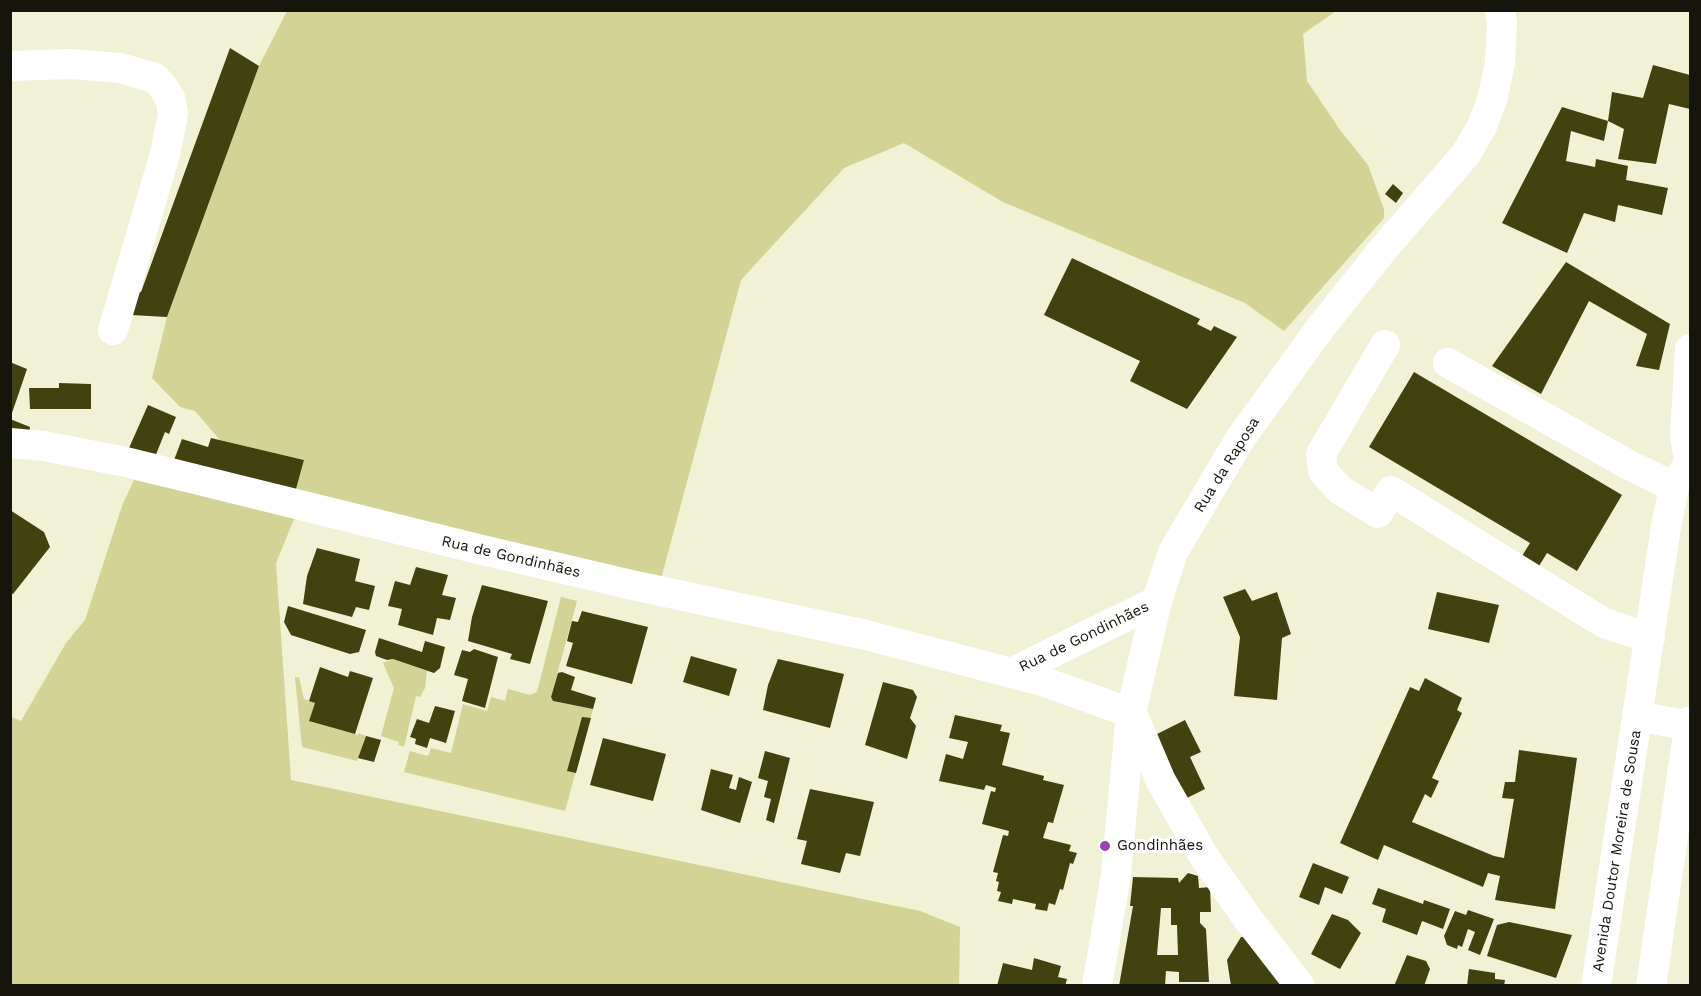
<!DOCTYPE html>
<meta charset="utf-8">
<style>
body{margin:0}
#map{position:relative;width:1701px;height:996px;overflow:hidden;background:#f0f1d5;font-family:"Work Sans",sans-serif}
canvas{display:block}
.frame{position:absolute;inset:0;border:12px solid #15150c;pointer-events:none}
</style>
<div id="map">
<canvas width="1701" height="996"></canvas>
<div class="frame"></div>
</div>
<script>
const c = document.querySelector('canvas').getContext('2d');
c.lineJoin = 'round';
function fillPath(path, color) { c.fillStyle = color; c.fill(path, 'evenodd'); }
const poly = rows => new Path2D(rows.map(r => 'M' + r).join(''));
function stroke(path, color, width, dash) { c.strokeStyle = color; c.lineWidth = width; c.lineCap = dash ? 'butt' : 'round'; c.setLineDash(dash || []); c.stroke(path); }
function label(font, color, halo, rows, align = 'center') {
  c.font = font + ' "Work Sans",sans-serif'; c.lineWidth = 6; c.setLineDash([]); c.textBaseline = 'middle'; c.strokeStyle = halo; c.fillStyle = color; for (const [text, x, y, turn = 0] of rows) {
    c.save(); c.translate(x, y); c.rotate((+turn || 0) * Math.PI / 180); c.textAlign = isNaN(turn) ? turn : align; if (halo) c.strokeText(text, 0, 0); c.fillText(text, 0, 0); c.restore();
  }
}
fillPath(poly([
 [287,11,1336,11,1303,34,1307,81,1340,130,1368,165,1384,209,1384,218,1284,331,1245,303,1003,202,904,143,844,168,741,280,661,579,296,489,304,460,220,440,195,411,180,407,152,378,167,317,259,66],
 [134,480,295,517,276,563,291,780,920,911,960,927,959,985,11,985,10,716,21,721,66,643,85,620,122,506],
 [561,597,577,601,551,697,553,701,593,709,565,811,404,772,410,751,428,756,431,748,451,753,463,704,487,711,491,697,505,701,508,689,530,695,537,692],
 [393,659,427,671,425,688,420,697,416,696,404,747,398,745,399,742,381,736,394,688,383,663],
 [295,677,299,677,304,699,315,703,310,721,358,735,359,733,366,736,357,761,302,747]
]), '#d2d395');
fillPath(poly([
 [230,48,259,66,167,317,131,315,134,292,141,292],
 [1653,65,1690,75,1690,109,1669,104,1656,164,1618,159,1624,129,1608,121,1612,92,1643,98],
 [1562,107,1608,121,1604,141,1571,131,1566,161,1595,167,1596,159,1628,166,1626,180,1668,188,1662,215,1618,205,1615,222,1584,213,1567,253,1502,223],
 [1393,184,1403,193,1396,203,1385,194],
 [1072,258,1200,319,1197,324,1211,331,1214,326,1237,337,1187,409,1130,381,1140,361,1044,315],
 [1566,262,1670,324,1659,370,1636,366,1647,334,1589,301,1541,394,1492,366],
 [10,362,27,369,12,413,10,412],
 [1414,372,1622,495,1577,571,1547,553,1539,566,1522,556,1530,543,1369,447],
 [59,383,91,384,91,409,30,409,29,388,59,388],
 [148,405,176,417,169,434,165,432,155,457,129,448],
 [10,419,30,427,29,436,10,433],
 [211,438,304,460,296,489,174,460,182,439,208,447],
 [10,510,44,532,50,547,13,594,10,593],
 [317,548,360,559,355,581,375,586,369,610,356,607,352,617,303,604,307,576],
 [416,567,448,575,442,595,456,598,450,620,437,618,433,635,398,625,402,609,388,606,395,581,410,585],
 [482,585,548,601,530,664,510,659,512,654,468,641,472,617],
 [1245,589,1252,601,1277,592,1291,634,1282,638,1277,700,1234,696,1240,637,1223,597],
 [1437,592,1499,605,1489,643,1428,629],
 [288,606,366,630,359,652,350,654,291,635,284,622],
 [582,611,648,627,632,684,566,666,573,643,567,641,572,621,578,622],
 [379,638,422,652,425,641,445,647,440,668,434,673,393,659,387,660,376,656,375,652],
 [474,649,498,657,485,708,462,701,468,679,454,675,462,650,470,652],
 [691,656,737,669,729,696,683,682],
 [778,659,844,674,830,728,763,710,768,685],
 [320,667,348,677,350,671,373,678,355,734,309,721,315,703,309,701],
 [562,672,575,677,571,690,596,698,593,709,553,701,551,697,558,673],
 [1425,678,1462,698,1457,710,1462,713,1432,778,1439,781,1431,798,1425,794,1412,822,1494,856,1504,858,1514,799,1502,798,1505,782,1515,782,1519,750,1577,758,1555,909,1495,900,1500,876,1488,873,1483,887,1384,845,1378,860,1340,843,1410,687,1419,691],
 [883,682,913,690,917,697,910,718,916,726,907,759,865,745],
 [435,706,455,711,446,743,430,738,427,748,415,744,416,739,410,737,417,719,429,723],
 [955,715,1002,725,1000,731,1010,733,1002,765,1044,776,1043,780,1064,785,1053,823,1048,822,1043,838,1071,845,1069,851,1077,853,1073,864,1070,863,1063,890,1060,889,1055,905,1049,903,1047,911,1035,909,1036,904,1013,899,1012,904,998,901,1001,892,997,891,999,882,996,881,998,873,993,872,1003,835,1008,836,1009,831,982,824,991,791,995,792,996,788,986,785,984,790,939,781,946,754,963,759,968,742,949,738],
 [582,717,591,718,576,773,567,771],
 [1185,720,1201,752,1190,757,1205,789,1179,802,1151,737],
 [366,736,381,740,374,762,358,758],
 [603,738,666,754,653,801,590,785],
 [765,751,790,758,774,823,766,820,771,799,764,797,768,781,758,778],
 [711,769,733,775,729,788,736,790,739,777,752,782,740,823,701,810],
 [810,789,874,802,860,856,846,853,840,873,801,864,807,841,797,839],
 [1313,863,1349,877,1342,894,1325,887,1319,905,1299,897],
 [1188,873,1198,876,1199,888,1210,887,1211,912,1200,912,1200,923,1206,929,1209,982,1179,982,1179,972,1166,971,1165,986,1119,986,1133,906,1130,906,1133,877,1178,878,1179,883],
 [1161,908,1171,908,1171,925,1177,925,1178,955,1157,955],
 [1378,888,1423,904,1424,900,1450,909,1443,929,1422,921,1417,935,1382,922,1386,909,1372,904],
 [1468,910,1494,919,1480,955,1468,950,1475,932,1468,929,1462,947,1458,945,1457,949,1447,945,1444,936,1455,911,1466,915],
 [1332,914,1348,920,1361,933,1340,969,1311,954],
 [1509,922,1572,935,1556,978,1487,956,1497,925],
 [1241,937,1253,937,1283,986,1231,986,1227,960],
 [1407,955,1426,961,1430,969,1424,986,1394,986],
 [1034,958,1061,966,1058,977,1067,979,1065,986,997,986,1003,963,1032,970],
 [1469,969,1495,973,1495,979,1505,980,1504,986,1467,986]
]), '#424210');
stroke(poly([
 [10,66,72,64,120,68,155,78,163,87,171,100,173,114,165,154,113,330],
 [1385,345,1321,454,1323,471,1340,490,1378,513,1391,491,1604,623,1650,638],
 [1448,363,1629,465,1674,487],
 [10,443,44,446,126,462,478,549,632,585,866,635,1042,681,1131,713],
 [1689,462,1685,435,1690,349],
 [1011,673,1157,601],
 [1133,715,1161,781,1203,855,1248,919,1300,986],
 [1637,716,1690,726],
 [1097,986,1116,875,1131,713,1157,601,1173,552,1240,439,1321,327,1385,247,1466,154,1482,126,1492,100,1500,63,1502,23,1500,10],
 [1596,986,1666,527,1674,487,1690,461],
 [1651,986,1690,721]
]), '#fff', 30);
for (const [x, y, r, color] of [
 [1105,846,6,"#9a44b1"]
]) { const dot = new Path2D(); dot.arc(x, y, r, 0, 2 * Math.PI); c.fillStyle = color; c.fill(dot); stroke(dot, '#fff', 2); }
label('15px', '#15150c', '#fff', [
 ["Rua da Raposa",1227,465,-58],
 ["Rua de Gondinhães",511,557,13],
 ["Rua de Gondinhães",1084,637,-26],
 ["Avenida Doutor Moreira de Sousa",1617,851,-81]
]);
label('15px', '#15150c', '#fff', [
 ["Gondinhães",1117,846]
], 'left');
</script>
